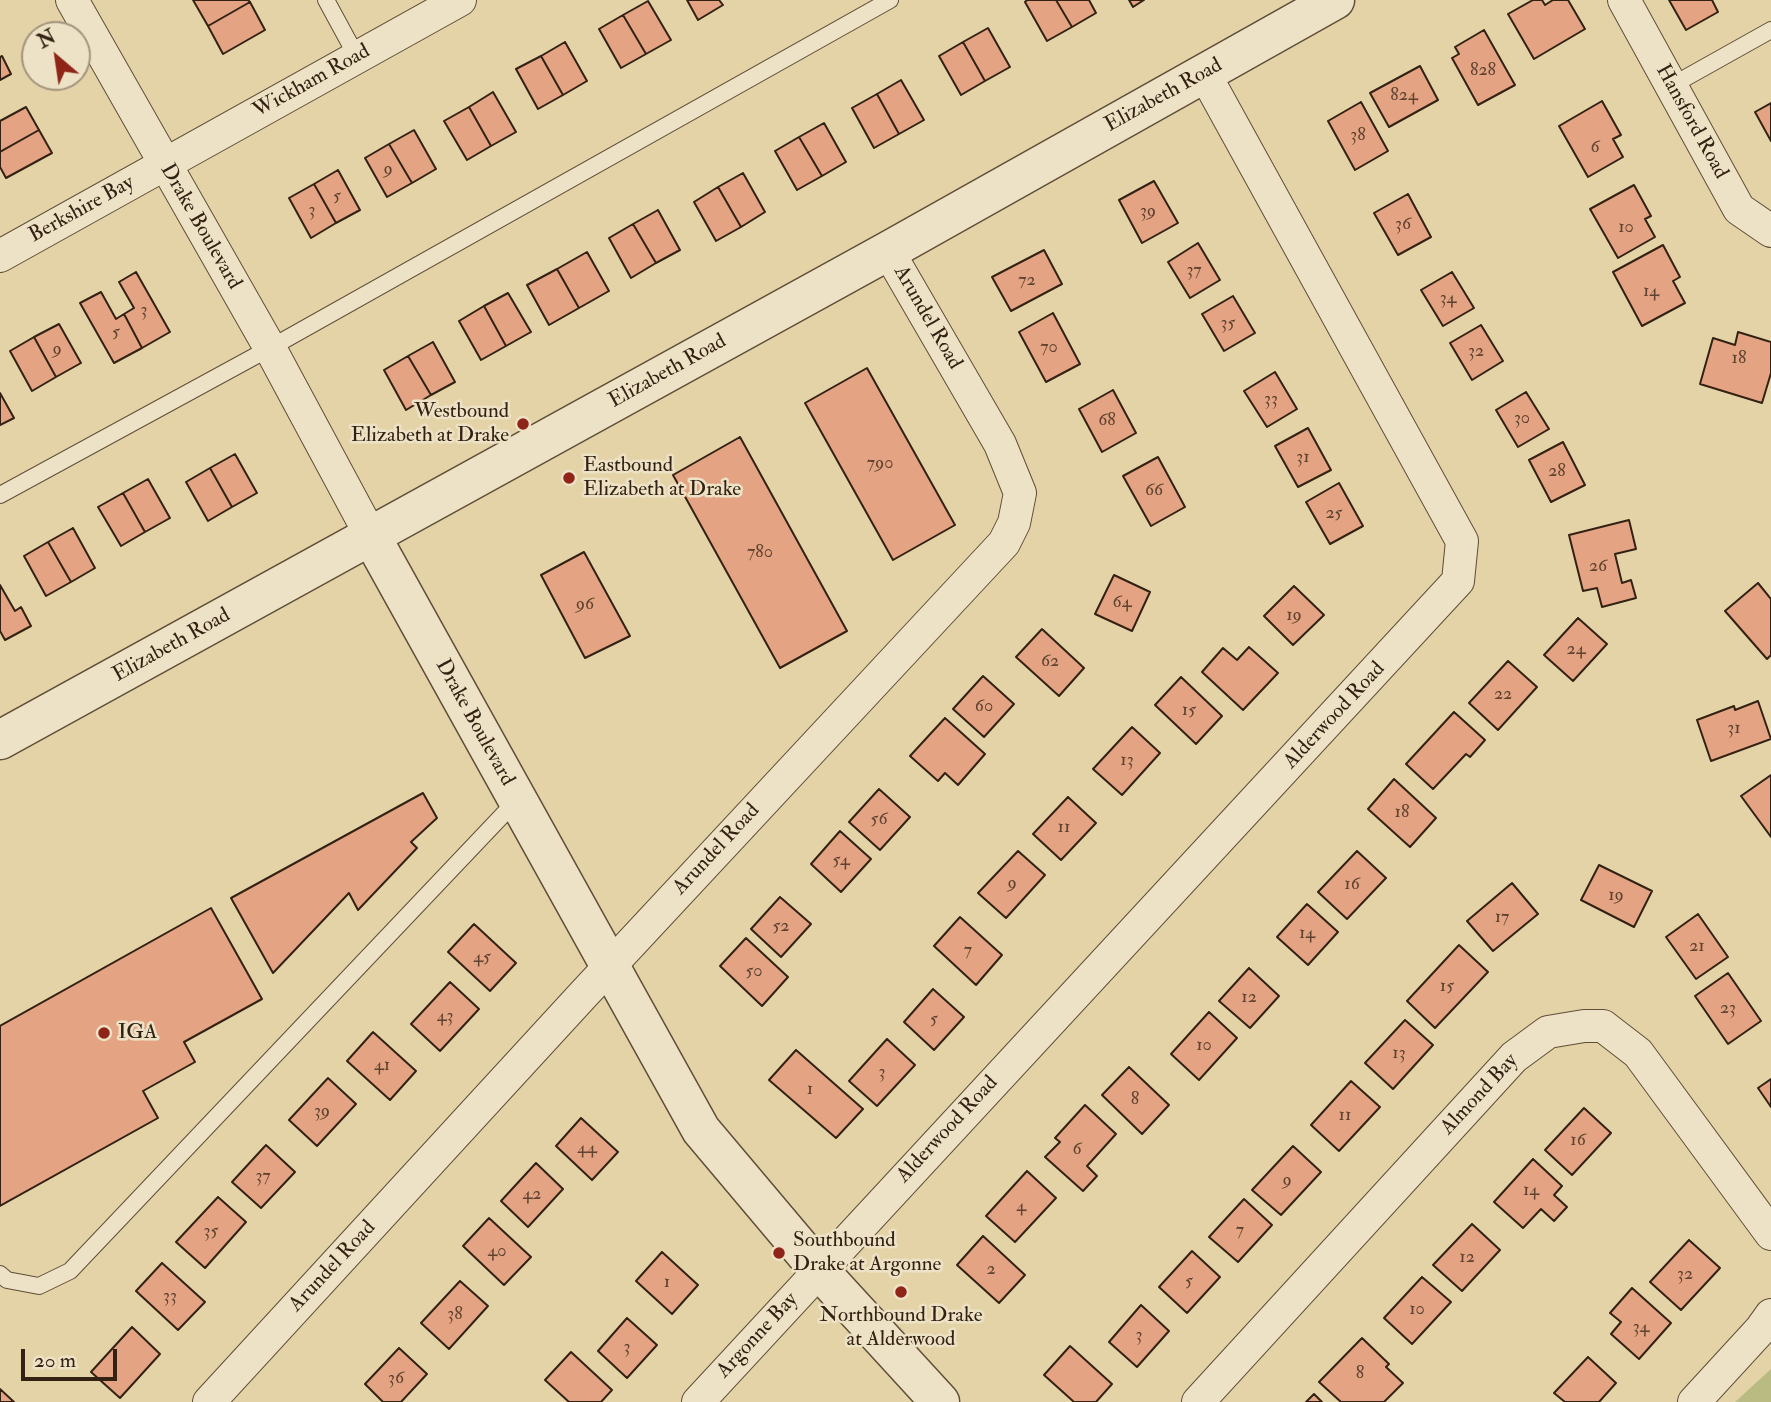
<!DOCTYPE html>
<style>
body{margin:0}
#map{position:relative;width:1771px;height:1402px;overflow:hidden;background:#e4d3a7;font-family:"IM FELL Double Pica",serif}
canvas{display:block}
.north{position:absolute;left:21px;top:21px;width:70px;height:70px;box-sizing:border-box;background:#ede2c6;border:2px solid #a3957e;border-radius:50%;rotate:331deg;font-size:19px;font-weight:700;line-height:28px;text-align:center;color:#332213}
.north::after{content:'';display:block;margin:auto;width:24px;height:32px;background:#8f2418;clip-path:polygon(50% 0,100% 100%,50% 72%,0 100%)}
.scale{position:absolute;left:21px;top:1349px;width:96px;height:32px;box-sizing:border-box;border:4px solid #332213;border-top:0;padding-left:9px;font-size:21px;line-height:24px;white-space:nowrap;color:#332213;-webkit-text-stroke:5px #ede2c6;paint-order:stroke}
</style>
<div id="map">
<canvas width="1771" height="1402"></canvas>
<div class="north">N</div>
<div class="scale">20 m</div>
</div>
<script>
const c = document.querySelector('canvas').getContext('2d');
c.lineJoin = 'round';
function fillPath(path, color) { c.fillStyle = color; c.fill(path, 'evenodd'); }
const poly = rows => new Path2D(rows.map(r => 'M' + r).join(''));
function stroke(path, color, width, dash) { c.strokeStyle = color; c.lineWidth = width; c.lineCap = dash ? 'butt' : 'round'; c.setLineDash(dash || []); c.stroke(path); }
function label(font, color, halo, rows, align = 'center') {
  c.font = font + ' "IM FELL Double Pica",serif'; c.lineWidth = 5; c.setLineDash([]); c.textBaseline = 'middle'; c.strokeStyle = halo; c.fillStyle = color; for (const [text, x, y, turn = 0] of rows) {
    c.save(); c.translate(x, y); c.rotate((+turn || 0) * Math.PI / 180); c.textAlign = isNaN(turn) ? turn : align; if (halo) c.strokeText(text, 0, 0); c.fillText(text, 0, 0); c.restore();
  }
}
fillPath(poly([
 [1771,1369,1771,1402,1735,1402]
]), '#babb83');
const building = poly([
 [193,0,248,0,250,2,208,26,193,0],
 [687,0,719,0,723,5,698,20,687,0],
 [1027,0,1056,0,1072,27,1047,41,1025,2,1027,0],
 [1056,0,1089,0,1096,13,1072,27,1056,0],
 [1129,0,1144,0,1133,7,1129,0],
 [1533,0,1542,0,1545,5,1553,0,1568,0,1585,29,1534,59,1508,14,1533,0],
 [1669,0,1712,0,1718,12,1686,30,1669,0],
 [648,1,671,40,646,54,623,15,648,1],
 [250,2,265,30,223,54,208,26,250,2],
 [623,15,646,54,621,68,599,29,623,15],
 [988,28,1010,67,985,81,963,42,988,28],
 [1484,30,1515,85,1478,105,1452,58,1459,54,1455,47,1484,30],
 [565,42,587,81,563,95,541,56,565,42],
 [963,42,985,81,961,95,939,56,963,42],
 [2,56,11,74,0,80,0,57,2,56],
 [541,56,563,95,538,109,516,69,541,56],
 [1420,66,1438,100,1389,127,1370,93,1420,66],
 [901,80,924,120,899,134,877,94,901,80],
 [493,92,516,132,491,146,469,107,493,92],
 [877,94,899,134,874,148,852,108,877,94],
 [1602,101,1621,135,1613,139,1623,157,1588,177,1559,126,1602,101],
 [1361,102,1388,151,1355,170,1328,121,1361,102],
 [1771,103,1771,141,1755,112,1771,103],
 [26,107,39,130,0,152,0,121,26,107],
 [469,107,491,146,467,160,444,121,469,107],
 [824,123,846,162,822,176,799,137,824,123],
 [39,130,52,153,6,178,0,167,0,152,39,130],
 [414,130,436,169,412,183,389,144,414,130],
 [799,137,822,176,797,190,775,151,799,137],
 [389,144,412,183,387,197,365,158,389,144],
 [338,170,360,210,336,223,314,184,338,170],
 [743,173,765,212,741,227,718,187,743,173],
 [1154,181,1178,223,1142,243,1119,200,1154,181],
 [314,184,336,223,311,238,289,198,314,184],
 [1634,185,1651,216,1645,219,1655,237,1618,258,1590,209,1634,185],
 [718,187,741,227,716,241,694,202,718,187],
 [1408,194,1431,237,1398,255,1374,213,1408,194],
 [658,210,680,250,656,263,633,224,658,210],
 [633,224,656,263,631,278,609,238,633,224],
 [1198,243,1220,280,1190,298,1168,262,1198,243],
 [1663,245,1680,277,1673,281,1685,303,1642,326,1613,272,1663,245],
 [1044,250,1062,284,1011,311,992,277,1044,250],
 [587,252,609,291,579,308,557,269,587,252],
 [557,269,579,308,549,325,527,285,557,269],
 [136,272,170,332,142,348,124,314,134,308,119,282,136,272],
 [1452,272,1474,308,1443,326,1421,290,1452,272],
 [101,292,116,319,124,314,142,348,114,363,80,303,101,292],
 [508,293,531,332,506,346,484,306,508,293],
 [1233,296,1255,333,1224,351,1202,314,1233,296],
 [484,306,506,346,481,360,459,321,484,306],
 [1053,313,1080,364,1046,382,1019,332,1053,313],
 [59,324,81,363,56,377,34,337,59,324],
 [1481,325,1503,361,1472,380,1450,343,1481,325],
 [1738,332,1771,342,1771,373,1762,403,1700,384,1713,338,1735,345,1738,332],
 [34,337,56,377,32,391,10,351,34,337],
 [433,342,455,382,431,395,408,356,433,342],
 [408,356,431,395,406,410,384,370,408,356],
 [867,368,955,525,893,560,805,403,867,368],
 [1275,372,1297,409,1267,427,1244,391,1275,372],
 [1113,390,1136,433,1102,452,1079,409,1113,390],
 [1526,392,1549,429,1518,447,1496,410,1526,392],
 [0,393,14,418,0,425,0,393],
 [1308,428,1331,470,1298,487,1275,446,1308,428],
 [740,437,847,631,780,668,673,475,740,437],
 [1563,442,1585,485,1551,502,1529,460,1563,442],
 [235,454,257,493,232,507,210,468,235,454],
 [1158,457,1185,507,1151,526,1123,476,1158,457],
 [210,468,232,507,208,521,186,482,210,468],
 [148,479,170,518,145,532,123,493,148,479],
 [1339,483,1363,526,1330,544,1306,502,1339,483],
 [123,493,145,532,121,546,98,507,123,493],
 [1629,520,1636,549,1615,554,1622,583,1631,580,1636,598,1602,607,1597,588,1583,591,1569,535,1629,520],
 [73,528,95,568,71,582,48,542,73,528],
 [48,542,71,582,46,596,24,556,48,542],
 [584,552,630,636,585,658,541,575,584,552],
 [1114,575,1150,592,1132,631,1095,614,1114,575],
 [1758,583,1771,599,1771,655,1767,659,1725,611,1758,583],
 [0,585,15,611,21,607,31,626,5,640,0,631,0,585],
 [1294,586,1324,615,1293,645,1264,616,1294,586],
 [1578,618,1607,644,1573,681,1544,655,1578,618],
 [1042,629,1084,668,1059,696,1016,657,1042,629],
 [1249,647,1278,673,1243,710,1202,672,1223,648,1237,660,1249,647],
 [1508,661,1537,687,1498,730,1469,703,1508,661],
 [983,676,1014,704,984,737,953,709,983,676],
 [1181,677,1222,716,1196,744,1155,705,1181,677],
 [1758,701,1771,739,1711,761,1697,720,1734,706,1735,710,1758,701],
 [1454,712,1485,740,1470,757,1466,754,1433,789,1406,764,1454,712],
 [945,718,985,754,958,785,945,773,938,781,910,756,945,718],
 [1132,727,1160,753,1122,795,1093,769,1132,727],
 [1771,775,1771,837,1741,796,1771,775],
 [1394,779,1436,818,1410,847,1368,809,1394,779],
 [879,789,910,817,880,850,849,822,879,789],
 [423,793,437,818,411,842,417,848,358,910,349,893,273,973,231,898,423,793],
 [1068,797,1096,823,1061,860,1033,834,1068,797],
 [840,831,871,859,841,892,811,864,840,831],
 [1018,851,1045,875,1006,918,978,893,1018,851],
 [1357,851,1386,878,1347,919,1318,892,1357,851],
 [1599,865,1652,891,1634,927,1581,900,1599,865],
 [1512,883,1538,914,1493,951,1467,921,1512,883],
 [780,897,811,924,781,957,751,929,780,897],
 [1307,904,1338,932,1308,965,1277,937,1307,904],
 [211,908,262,999,184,1042,195,1062,143,1091,158,1118,0,1206,0,1026,211,908],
 [1698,914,1728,957,1696,979,1666,937,1698,914],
 [960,917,1002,955,976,985,934,946,960,917],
 [474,924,516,963,490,991,448,952,474,924],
 [746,938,788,977,762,1006,720,966,746,938],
 [1459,945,1488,972,1435,1028,1407,1001,1459,945],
 [1249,968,1279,996,1250,1028,1219,1001,1249,968],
 [1728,973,1761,1021,1728,1044,1695,996,1728,973],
 [450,982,479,1009,440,1051,411,1024,450,982],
 [933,989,964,1017,934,1050,904,1022,933,989],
 [1209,1012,1237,1038,1199,1080,1171,1054,1209,1012],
 [1405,1020,1433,1045,1393,1089,1365,1063,1405,1020],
 [373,1032,416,1071,390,1100,347,1061,373,1032],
 [887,1039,915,1065,877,1106,849,1081,887,1039],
 [796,1050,863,1109,836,1138,769,1080,796,1050],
 [1129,1067,1169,1105,1142,1134,1102,1095,1129,1067],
 [328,1078,356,1104,317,1146,289,1120,328,1078],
 [1771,1079,1771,1107,1758,1088,1771,1079],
 [1351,1081,1380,1107,1339,1151,1311,1125,1351,1081],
 [1085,1105,1116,1134,1087,1166,1097,1176,1083,1191,1045,1157,1060,1142,1055,1138,1085,1105],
 [1584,1108,1611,1133,1572,1175,1545,1150,1584,1108],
 [581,1118,618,1152,592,1180,556,1146,581,1118],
 [266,1145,295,1172,261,1208,232,1182,266,1145],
 [1293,1146,1321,1172,1281,1215,1252,1190,1293,1146],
 [1533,1159,1562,1186,1554,1195,1567,1207,1554,1221,1541,1209,1523,1228,1494,1202,1533,1159],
 [536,1163,563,1189,528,1227,501,1201,536,1163],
 [1027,1171,1056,1198,1015,1242,986,1216,1027,1171],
 [218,1197,246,1222,205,1268,176,1242,218,1197],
 [1244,1199,1272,1225,1238,1262,1209,1237,1244,1199],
 [489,1218,531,1257,504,1285,463,1246,489,1218],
 [1472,1224,1500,1250,1462,1291,1433,1265,1472,1224],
 [983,1236,1025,1275,999,1303,957,1265,983,1236],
 [1689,1240,1720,1268,1681,1310,1650,1282,1689,1240],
 [1192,1251,1220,1277,1187,1313,1159,1287,1192,1251],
 [662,1252,698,1285,672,1314,636,1281,662,1252],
 [162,1263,205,1302,178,1330,136,1291,162,1263],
 [1422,1277,1451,1302,1412,1344,1384,1318,1422,1277],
 [460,1281,488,1306,449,1349,421,1323,460,1281],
 [1632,1288,1671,1323,1639,1359,1611,1334,1621,1322,1610,1313,1632,1288],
 [1141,1305,1169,1331,1137,1367,1109,1342,1141,1305],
 [627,1318,657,1345,627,1378,598,1351,627,1318],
 [132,1327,160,1354,120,1398,91,1372,132,1327],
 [1362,1338,1389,1364,1386,1367,1403,1383,1384,1402,1341,1402,1319,1382,1362,1338],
 [1070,1346,1112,1384,1096,1402,1074,1402,1044,1375,1070,1346],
 [399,1348,427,1374,401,1402,383,1402,365,1384,399,1348],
 [571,1352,612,1390,601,1402,569,1402,545,1380,571,1352],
 [1588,1357,1616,1383,1599,1402,1565,1402,1554,1393,1588,1357],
 [0,1389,14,1402,0,1402,0,1389],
 [1314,1394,1322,1402,1306,1402,1314,1394]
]);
fillPath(building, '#e4a483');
stroke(building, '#332213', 2);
const service = poly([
 [326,0,357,57],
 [1671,86,1771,30],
 [0,495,270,348,890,0],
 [0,1274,7,1280,39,1286,70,1271,517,800]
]);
const minor = poly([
 [72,0,270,348,371,536],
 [1624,0,1739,209,1771,231],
 [0,256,460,0],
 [209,1402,582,996,1004,543,1014,523,1020,493,1000,444,888,251],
 [698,1402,1458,581,1462,541,1204,73],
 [1198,1402,1514,1057,1548,1032,1584,1026,1603,1026,1638,1053,1771,1234],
 [1694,1402,1761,1329,1771,1315]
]);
const tertiary = poly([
 [371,536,701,1130,819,1270,940,1402],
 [0,740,888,251,1335,0]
]);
stroke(service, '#5f4e38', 18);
stroke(minor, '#5f4e38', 34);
stroke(tertiary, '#5f4e38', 41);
stroke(service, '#ede2c6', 16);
stroke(minor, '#ede2c6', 32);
stroke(tertiary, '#ede2c6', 38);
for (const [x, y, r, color] of [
 [523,424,7,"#8f2418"],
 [569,478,7,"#8f2418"],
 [104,1033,7,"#8f2418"],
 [779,1253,7,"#8f2418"],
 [901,1292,7,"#8f2418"]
]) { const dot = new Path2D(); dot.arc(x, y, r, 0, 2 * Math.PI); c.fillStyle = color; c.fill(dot); stroke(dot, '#ede2c6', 2.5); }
label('18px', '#5f422f', null, [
 ["828",1483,71],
 ["824",1404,96],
 ["38",1358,136],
 ["6",1595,148],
 ["9",388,170],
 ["5",337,197],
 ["3",312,211],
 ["39",1148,212],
 ["36",1403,225],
 ["10",1626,228],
 ["37",1194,271],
 ["72",1027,281],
 ["14",1651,292],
 ["34",1448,299],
 ["3",144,311],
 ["35",1228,324],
 ["5",116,333],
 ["70",1049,348],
 ["9",57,350],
 ["32",1476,352],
 ["18",1739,359],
 ["33",1271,400],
 ["30",1522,419],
 ["68",1107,421],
 ["31",1303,458],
 ["790",880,464],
 ["28",1557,472],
 ["66",1154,491],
 ["25",1334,514],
 ["780",760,553],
 ["26",1598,567],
 ["64",1122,603],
 ["96",585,605],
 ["19",1294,616],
 ["24",1576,650],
 ["62",1050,662],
 ["22",1503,695],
 ["60",984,707],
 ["15",1189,711],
 ["31",1734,729],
 ["13",1127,761],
 ["18",1402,813],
 ["56",879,820],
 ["11",1064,828],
 ["54",841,861],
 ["9",1012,884],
 ["16",1352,885],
 ["19",1616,896],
 ["17",1502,918],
 ["52",781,927],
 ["14",1307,934],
 ["21",1697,947],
 ["7",968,951],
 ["45",482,958],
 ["50",754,972],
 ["15",1447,987],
 ["12",1249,998],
 ["23",1728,1009],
 ["43",445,1017],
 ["5",934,1020],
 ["10",1204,1046],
 ["13",1399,1054],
 ["41",382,1066],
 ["3",882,1073],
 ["1",810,1090],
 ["8",1135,1100],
 ["39",322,1112],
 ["11",1345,1116],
 ["16",1578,1141],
 ["44",587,1149],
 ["6",1077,1150],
 ["37",263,1177],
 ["9",1287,1181],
 ["14",1531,1191],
 ["42",532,1195],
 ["4",1021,1207],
 ["7",1240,1231],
 ["35",211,1232],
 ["40",497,1252],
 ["12",1467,1258],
 ["2",991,1270],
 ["32",1685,1275],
 ["5",1189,1282],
 ["1",667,1283],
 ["33",170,1297],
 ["10",1417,1310],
 ["38",455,1315],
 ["34",1641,1328],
 ["3",1139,1336],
 ["3",627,1348],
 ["8",1360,1374],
 ["36",396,1379]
]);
label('21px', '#332213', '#ede2c6', [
 ["Wickham Road",312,82,-29],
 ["Elizabeth Road",1164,96,-29],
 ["Hansford Road",1691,122,61],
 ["Berkshire Bay",82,210,-29],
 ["Drake Boulevard",200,227,60],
 ["Arundel Road",927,318,60],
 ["Elizabeth Road",668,372,-29],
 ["Elizabeth Road",172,646,-29],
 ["Alderwood Road",1335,716,-47],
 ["Drake Boulevard",474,723,61],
 ["Arundel Road",717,850,-47],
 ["Almond Bay",1480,1095,-47],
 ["Alderwood Road",948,1130,-47],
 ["Arundel Road",333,1267,-47],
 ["Argonne Bay",758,1336,-47]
]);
label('21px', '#332213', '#ede2c6', [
 ["Westbound",509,412,"right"],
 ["Elizabeth at Drake",509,436,"right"],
 ["Eastbound",583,466],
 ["Elizabeth at Drake",583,490],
 ["IGA",118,1033],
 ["Southbound",793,1241],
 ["Drake at Argonne",793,1265],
 ["Northbound Drake",901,1316,"center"],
 ["at Alderwood",901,1340,"center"]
], 'left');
</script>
